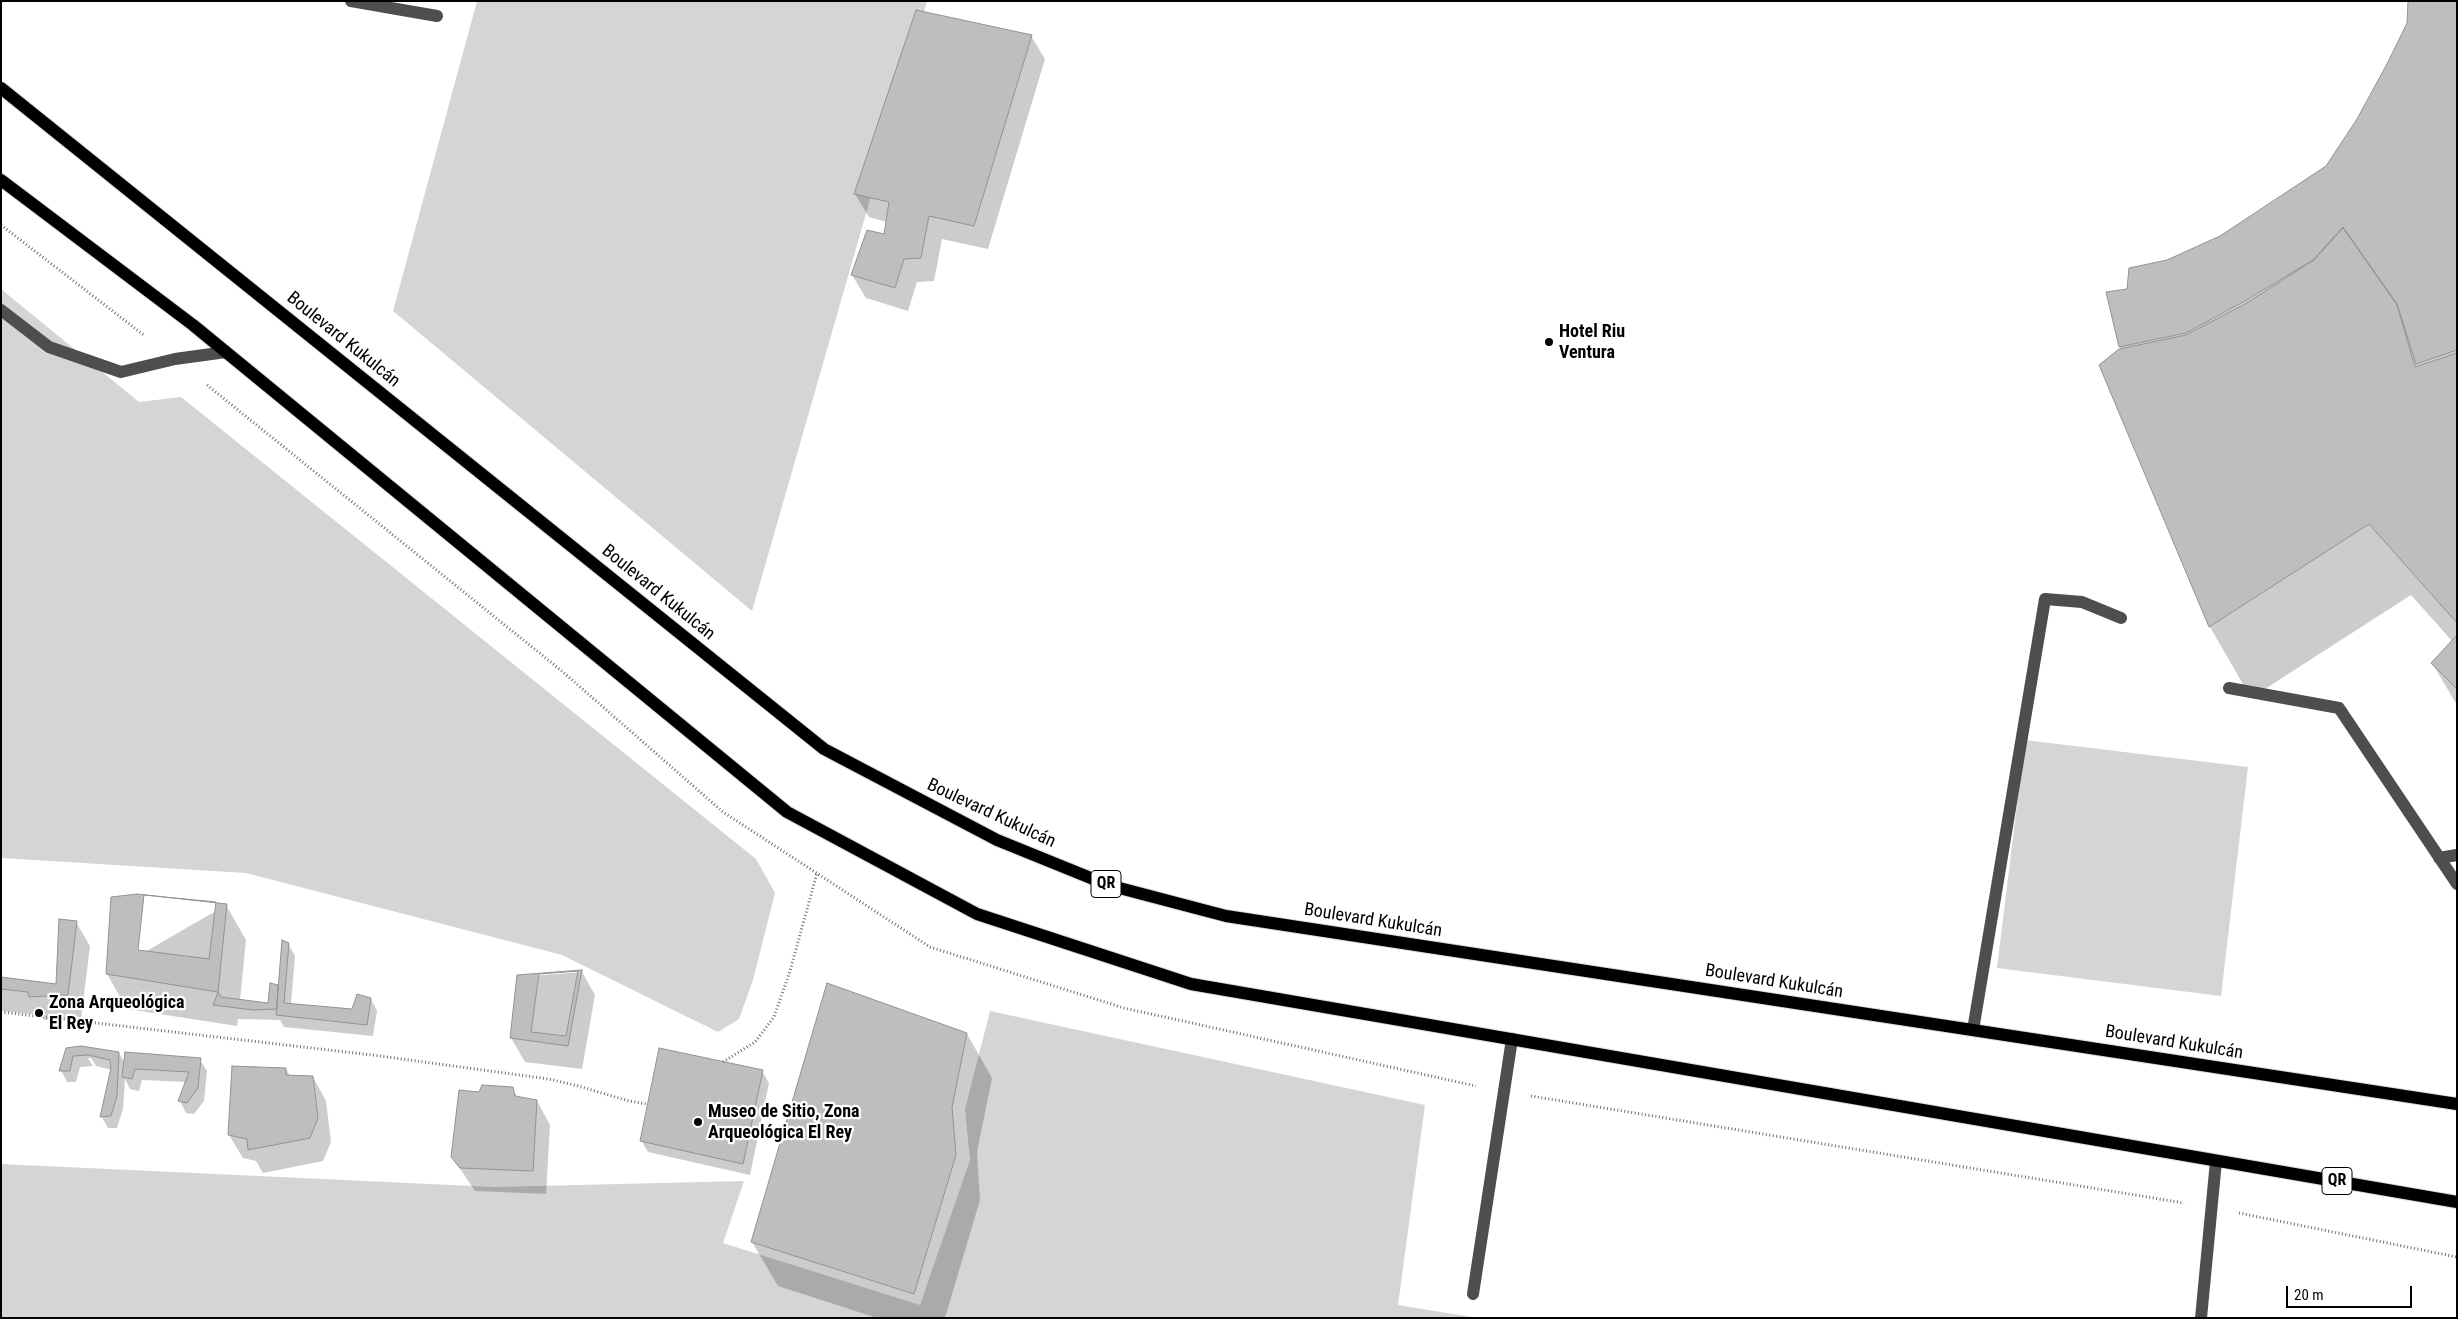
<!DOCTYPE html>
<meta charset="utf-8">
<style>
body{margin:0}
#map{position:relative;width:2458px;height:1319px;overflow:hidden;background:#fff;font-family:"Roboto Condensed",sans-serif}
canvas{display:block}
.frame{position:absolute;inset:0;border:2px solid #000;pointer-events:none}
.scale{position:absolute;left:2286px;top:1286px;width:126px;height:22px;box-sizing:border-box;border:2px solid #000;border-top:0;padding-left:6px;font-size:15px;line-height:18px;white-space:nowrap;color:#000;-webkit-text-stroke:4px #fff;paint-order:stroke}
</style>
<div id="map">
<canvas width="2458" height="1319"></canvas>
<div class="frame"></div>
<div class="scale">20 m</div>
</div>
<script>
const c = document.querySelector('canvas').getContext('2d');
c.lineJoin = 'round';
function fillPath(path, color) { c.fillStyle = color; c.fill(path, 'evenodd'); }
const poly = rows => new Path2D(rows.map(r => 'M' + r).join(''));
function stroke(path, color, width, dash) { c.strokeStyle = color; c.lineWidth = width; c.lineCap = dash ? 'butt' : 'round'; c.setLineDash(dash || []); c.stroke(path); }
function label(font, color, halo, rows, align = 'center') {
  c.font = font + ' "Roboto Condensed",sans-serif'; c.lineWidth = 4.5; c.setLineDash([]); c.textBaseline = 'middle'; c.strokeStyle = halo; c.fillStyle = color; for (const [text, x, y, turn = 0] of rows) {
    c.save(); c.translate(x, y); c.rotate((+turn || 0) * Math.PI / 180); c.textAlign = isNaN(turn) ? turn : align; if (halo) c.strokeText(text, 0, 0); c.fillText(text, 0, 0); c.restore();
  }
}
fillPath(poly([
 [477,1,927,1,752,611,393,311],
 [1,289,139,402,181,397,756,859,775,893,753,980,739,1019,718,1032,562,955,246,873,1,858],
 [2025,740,2248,767,2221,996,1997,968],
 [990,1011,1425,1105,1398,1305,1478,1318,1,1318,1,1164,494,1187,744,1181,723,1243,920,1305,970,1160,965,1109]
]), '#d5d5d5');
fillPath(poly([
 [2457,1,2457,705,2432,663,2452,641,2411,595,2251,698,2210,627,2101,365,2122,350,2120,347,2129,290,2167,261,2221,237,2326,167,2358,120,2408,24],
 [1031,36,1045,59,988,249,942,239,934,281,917,282,908,311,866,298,852,275,885,236,887,222,869,217,855,194],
 [226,905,246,940,240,1000,269,1004,271,985,280,986,288,944,295,956,291,1004,353,1011,371,999,377,1011,373,1036,284,1027,280,1020,238,1019,237,1026,127,1009,107,974],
 [76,922,90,946,81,1019,44,1020,41,1015,1,1011,1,978,57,986],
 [582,972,595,995,582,1069,525,1062,511,1038,518,977],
 [967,1034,992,1078,977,1152,980,1200,945,1318,877,1318,778,1286,752,1242],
 [67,1049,119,1053,125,1064,200,1060,207,1071,204,1101,194,1114,186,1113,180,1101,186,1082,142,1080,139,1091,130,1089,125,1079,123,1109,117,1128,108,1128,101,1116,112,1070,96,1066,91,1058,88,1058,93,1066,80,1067,76,1082,67,1082,61,1070],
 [286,1069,290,1076,313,1077,326,1101,331,1142,323,1161,263,1173,256,1161,243,1158,229,1135],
 [762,1071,769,1083,750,1175,648,1152,641,1140],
 [512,1088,518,1098,537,1101,550,1125,546,1194,475,1191,452,1157]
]), '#0003');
const building = poly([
 [2408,1,2457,1,2457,350,2416,364,2397,304,2343,227,2313,260,2243,302,2186,333,2119,347,2106,292,2127,289,2129,268,2167,260,2220,236,2326,166,2357,119,2388,62,2407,23,2408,1],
 [916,10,1032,35,974,226,929,216,921,258,904,259,895,288,851,275,867,230,884,234,889,202,854,194,916,10],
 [2343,228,2397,305,2415,367,2457,353,2457,623,2369,524,2209,627,2099,365,2119,349,2186,335,2245,304,2314,260,2343,228],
 [2457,635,2457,689,2431,663,2457,635],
 [137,894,227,904,218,992,106,974,111,897,137,894],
 [144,895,216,902,209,959,138,950,144,895],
 [59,919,77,921,68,995,29,997,28,992,1,989,1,977,56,984,59,919],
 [282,940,289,943,284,1003,352,1009,357,994,371,998,367,1025,276,1015,282,940],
 [582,970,568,1046,510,1038,517,975,582,970],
 [578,971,566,1036,531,1032,539,974,578,971],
 [270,983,278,985,277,1009,253,1010,213,1005,218,992,221,997,268,1003,270,983],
 [827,983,967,1033,952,1107,956,1155,914,1294,751,1242,827,983],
 [81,1046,119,1052,117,1096,111,1116,100,1117,111,1068,110,1060,88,1055,73,1056,70,1071,59,1071,66,1048,81,1046],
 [659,1048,763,1070,743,1164,640,1141,659,1048],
 [125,1052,201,1058,198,1088,187,1103,178,1101,189,1072,135,1069,132,1079,122,1077,125,1052],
 [232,1066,286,1068,286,1075,313,1076,318,1118,310,1138,248,1150,247,1139,228,1135,232,1066],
 [482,1085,513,1087,515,1096,537,1100,533,1171,460,1168,451,1157,459,1090,479,1092,482,1085]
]);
fillPath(building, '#bebebe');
stroke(building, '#929292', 1);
const major = poly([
 [1,88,824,749,997,840,1108,885,1226,916,2457,1104],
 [1,180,193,325,787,812,977,914,1191,984,2457,1202]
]);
stroke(major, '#dbdbdb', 14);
stroke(poly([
 [1,225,145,336],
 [207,385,563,672,723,812,930,947,1124,1008,1476,1086],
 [1,1012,372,1055,549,1079,578,1086,629,1101,647,1104],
 [723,1062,755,1042,774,1017,790,971,817,873],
 [1531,1096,2184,1203],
 [2239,1213,2457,1257]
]), '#707070', 3, [1, 2.5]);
stroke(poly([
 [351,1,437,16],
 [1,310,49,347,121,372,175,359,226,352],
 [2229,688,2339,708,2457,884],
 [2439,858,2457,855],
 [1973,1030,2045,599,2082,602,2121,618],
 [1473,1294,1512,1039],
 [2201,1318,2216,1161]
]), '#4e4e4e', 12);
stroke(major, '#000', 12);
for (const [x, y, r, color] of [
 [1549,342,5,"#000"],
 [39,1013,5,"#000"],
 [698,1122,5,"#000"]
]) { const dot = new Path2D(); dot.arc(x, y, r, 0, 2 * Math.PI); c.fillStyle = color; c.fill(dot); stroke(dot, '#fff', 2); }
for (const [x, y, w] of [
 [1106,884,30],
 [2337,1181,30]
]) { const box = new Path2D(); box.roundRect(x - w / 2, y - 13.5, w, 27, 4); c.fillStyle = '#fff'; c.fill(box); stroke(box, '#000', 1); }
label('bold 16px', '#000', null, [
 ["QR",1106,884],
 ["QR",2337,1181]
]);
label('bold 18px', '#000', '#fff', [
 ["Hotel Riu",1559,332],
 ["Ventura",1559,353],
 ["Zona Arqueológica",49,1003],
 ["El Rey",49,1024],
 ["Museo de Sitio, Zona",708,1112],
 ["Arqueológica El Rey",708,1133]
], 'left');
label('18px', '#000', '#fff', [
 ["Boulevard Kukulcán",343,340,39],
 ["Boulevard Kukulcán",658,593,39],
 ["Boulevard Kukulcán",991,814,25],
 ["Boulevard Kukulcán",1373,921,9],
 ["Boulevard Kukulcán",1774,982,9],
 ["Boulevard Kukulcán",2174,1043,9]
]);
</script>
